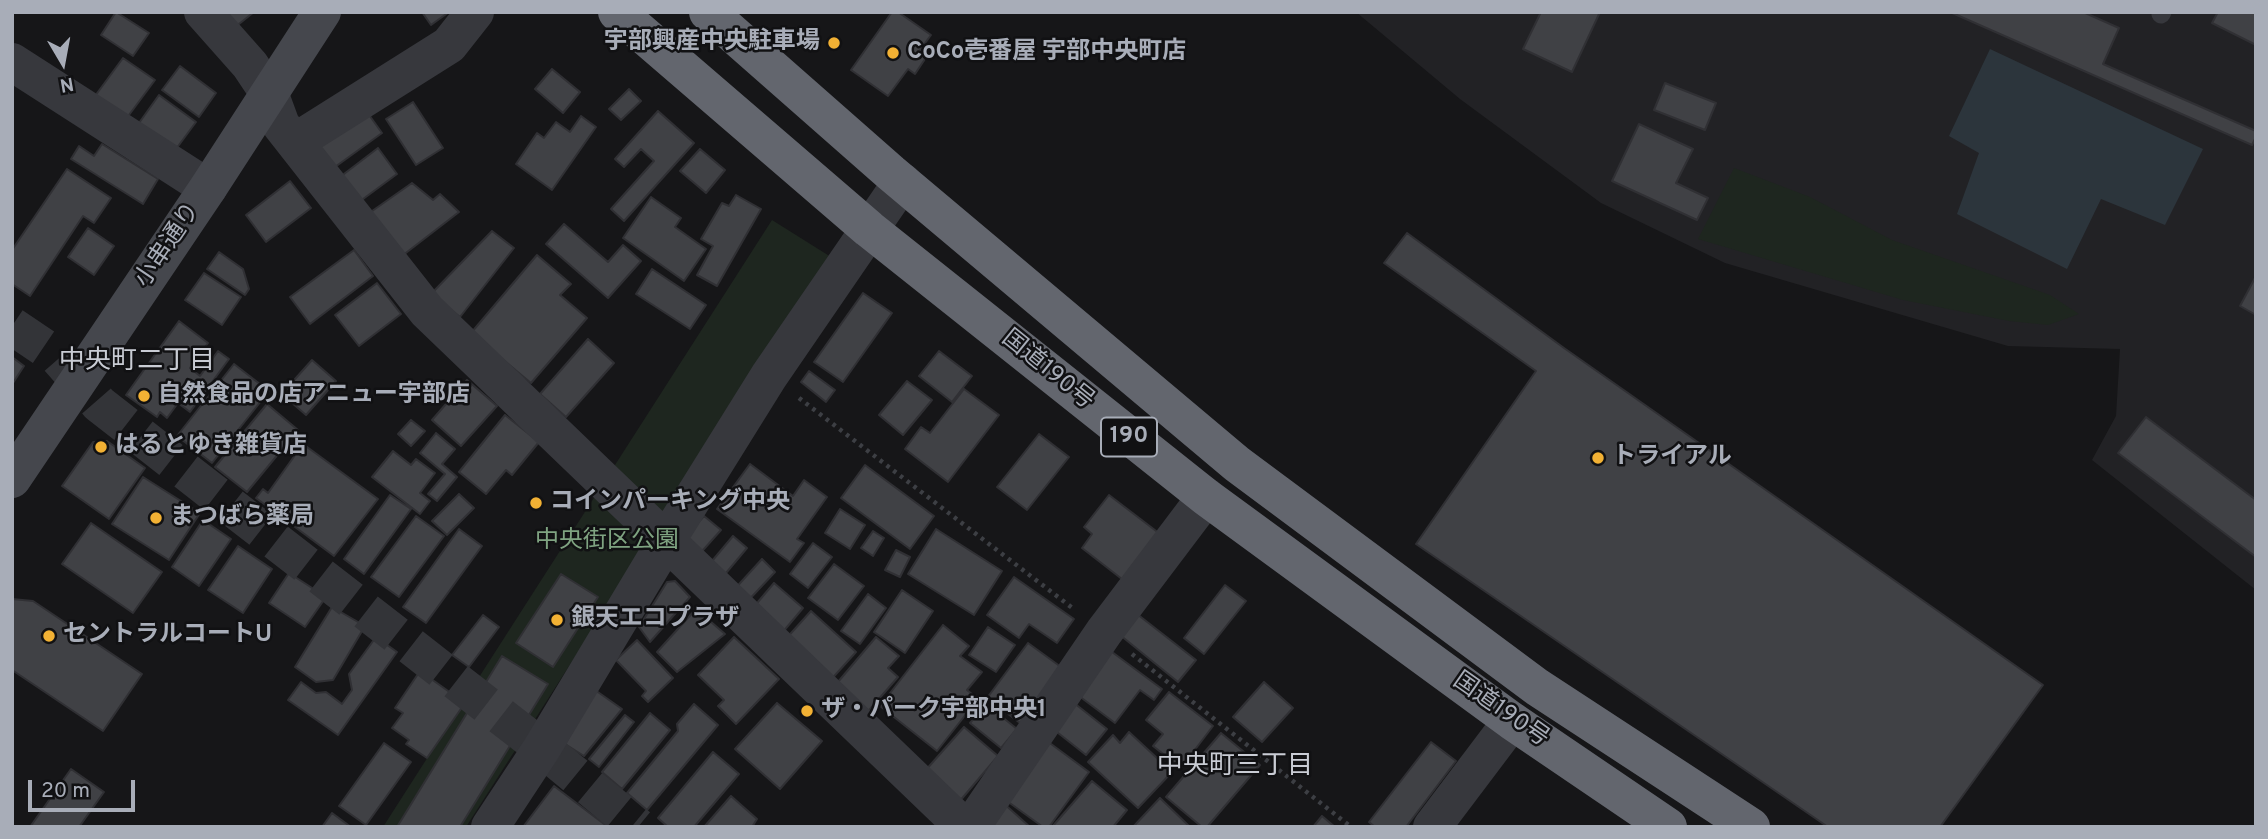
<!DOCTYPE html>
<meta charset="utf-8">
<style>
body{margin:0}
#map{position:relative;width:2268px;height:839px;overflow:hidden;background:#161618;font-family:Overpass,sans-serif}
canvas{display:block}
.frame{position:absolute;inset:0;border:14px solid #a8adb8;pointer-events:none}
.north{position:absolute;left:28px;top:28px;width:70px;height:70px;-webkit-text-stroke:5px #111113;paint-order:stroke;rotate:170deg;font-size:19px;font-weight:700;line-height:28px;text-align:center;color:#a8adb8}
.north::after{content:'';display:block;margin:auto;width:24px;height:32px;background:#a8adb8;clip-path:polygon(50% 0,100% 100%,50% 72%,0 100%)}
.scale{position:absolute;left:28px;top:780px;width:107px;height:32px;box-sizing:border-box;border:4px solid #a8adb8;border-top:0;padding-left:9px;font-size:21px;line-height:24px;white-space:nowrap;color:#a8adb8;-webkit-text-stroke:5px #111113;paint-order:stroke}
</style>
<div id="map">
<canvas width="2268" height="839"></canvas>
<div class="frame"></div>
<div class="north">N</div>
<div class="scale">20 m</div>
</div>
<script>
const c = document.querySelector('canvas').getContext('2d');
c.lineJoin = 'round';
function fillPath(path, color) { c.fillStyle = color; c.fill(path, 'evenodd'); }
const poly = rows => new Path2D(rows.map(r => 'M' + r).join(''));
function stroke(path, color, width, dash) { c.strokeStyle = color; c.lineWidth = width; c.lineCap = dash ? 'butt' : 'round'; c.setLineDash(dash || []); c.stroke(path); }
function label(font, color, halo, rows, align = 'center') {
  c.font = font + ' Overpass,"Noto Sans JP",sans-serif'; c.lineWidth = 5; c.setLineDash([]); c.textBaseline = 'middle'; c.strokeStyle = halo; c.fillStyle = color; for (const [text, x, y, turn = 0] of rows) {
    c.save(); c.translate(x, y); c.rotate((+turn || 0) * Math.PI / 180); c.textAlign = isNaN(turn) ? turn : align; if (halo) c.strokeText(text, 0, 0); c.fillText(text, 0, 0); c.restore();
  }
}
fillPath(poly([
 [1356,12,2256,12,2256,590,2092,460,2116,416,2120,349,2008,346,1725,263,1601,203,1460,99]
]), '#222225');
fillPath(poly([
 [1734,168,1810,197,1892,240,2050,295,2079,314,2048,325,2009,321,1903,300,1698,239],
 [772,220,831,257,466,827,383,827]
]), '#1e261f');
fillPath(poly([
 [1990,49,2203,149,2165,225,2101,199,2067,269,1957,214,1979,153,1949,136]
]), '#2c353c');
const building = poly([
 [116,12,149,33,133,56,101,35,116,12],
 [222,12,254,12,234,28,222,12],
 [422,12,449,12,431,25,422,12],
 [892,12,898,12,931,35,920,50,927,56,915,74,908,69,888,96,851,70,892,12],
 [1541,12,1600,12,1572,72,1523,49,1541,12],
 [1950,12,2083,12,2119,28,2103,64,2256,131,2256,137,2252,145,1950,12],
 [2218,12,2256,12,2256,45,2212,23,2218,12],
 [123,58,155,80,126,119,95,96,123,58],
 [180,66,216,93,199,117,162,90,180,66],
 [552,69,580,92,563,113,535,89,552,69],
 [1665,83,1716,103,1705,130,1654,110,1665,83],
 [629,89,641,101,621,120,609,109,629,89],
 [159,95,196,122,176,149,139,123,159,95],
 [413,102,443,148,416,165,386,119,413,102],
 [658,111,694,143,624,221,611,209,654,161,641,149,624,167,615,159,658,111],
 [367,112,382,133,335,167,319,146,367,112],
 [581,116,596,127,552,190,516,164,537,133,544,138,556,122,570,132,581,116],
 [1639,124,1693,149,1676,183,1708,198,1697,220,1612,181,1639,124],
 [102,144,158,179,143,204,71,159,79,146,94,156,102,144],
 [378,148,397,174,359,202,340,177,378,148],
 [700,149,725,170,706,193,680,171,700,149],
 [67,169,111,198,94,223,83,216,30,296,12,284,12,250,67,169],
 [290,181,311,208,266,242,246,215,290,181],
 [412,183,433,200,440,194,459,212,398,259,365,216,412,183],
 [736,195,761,209,717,286,697,275,713,246,701,239,722,203,729,206,736,195],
 [651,197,681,218,675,227,706,249,684,281,623,238,651,197],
 [564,224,608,262,623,245,641,261,608,298,546,244,564,224],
 [88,228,114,246,94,275,68,257,88,228],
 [492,231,514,248,460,317,431,294,492,231],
 [1407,233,1564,348,2043,685,1940,827,1828,827,1416,544,1536,371,1384,263,1407,233],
 [354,250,373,276,310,324,290,297,354,250],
 [219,252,243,269,249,289,245,295,207,269,219,252],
 [537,255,571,284,560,295,587,318,531,383,471,333,537,255],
 [652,269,706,305,690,329,636,294,652,269],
 [204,273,241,297,222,325,185,300,204,273],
 [2256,276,2256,315,2240,306,2256,276],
 [377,283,401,314,359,346,335,315,377,283],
 [863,293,892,313,843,382,814,362,863,293],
 [179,321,208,343,190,368,200,376,218,351,229,359,190,412,178,403,167,418,160,412,157,417,126,395,179,321],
 [588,339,614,363,566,417,540,394,588,339],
 [939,351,972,376,952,402,919,376,939,351],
 [12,357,24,366,13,383,12,382,12,357],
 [312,360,336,381,306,415,291,402,297,396,287,388,312,360],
 [234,364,269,391,212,463,177,436,234,364],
 [809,371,835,390,826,402,801,382,809,371],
 [467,380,497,406,461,446,432,420,467,380],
 [907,381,932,400,903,435,879,415,907,381],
 [964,389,999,415,948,482,905,449,921,427,930,433,964,389],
 [267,404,298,430,247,492,215,467,267,404],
 [505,415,539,442,512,475,506,470,486,494,459,472,505,415],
 [2146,417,2256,500,2256,557,2118,453,2146,417],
 [411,420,425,431,411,446,398,434,411,420],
 [436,433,455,449,442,464,457,477,437,501,428,494,445,474,420,453,436,433],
 [1039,434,1069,457,1027,510,997,487,1039,434],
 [107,441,145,468,109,519,62,486,93,442,107,441],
 [303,444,378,499,334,556,256,498,263,489,268,493,303,444],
 [393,451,411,465,416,459,435,473,420,493,430,501,420,514,372,477,393,451],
 [750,464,793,496,804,480,827,497,797,539,804,543,790,562,717,509,750,464],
 [865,465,934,516,910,549,841,498,865,465],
 [143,477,200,513,169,560,112,524,143,477],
 [459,494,474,508,447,535,432,521,459,494],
 [390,495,411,509,364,574,344,559,390,495],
 [1109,495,1164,537,1127,583,1082,548,1092,534,1084,527,1109,495],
 [840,509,865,525,850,549,825,533,840,509],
 [416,516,444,536,399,597,371,577,416,516],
 [704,516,721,530,696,558,679,544,704,516],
 [203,520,231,539,199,586,172,567,203,520],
 [91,523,162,572,133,613,62,564,91,523],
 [459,529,482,546,426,623,403,607,459,529],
 [936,529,1002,571,974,615,908,574,936,529],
 [873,531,884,538,873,556,861,548,873,531],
 [733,536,747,548,721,579,707,567,733,536],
 [813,543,832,557,808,588,790,574,813,543],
 [238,546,272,569,243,613,208,590,238,546],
 [896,550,910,557,900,577,885,570,896,550],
 [762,559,775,572,744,605,731,593,762,559],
 [834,564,864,586,838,620,808,598,834,564],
 [289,573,326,597,305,627,269,603,289,573],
 [561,574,598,597,553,667,516,643,561,574],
 [1014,577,1074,619,1057,643,1029,624,1019,638,987,615,1014,577],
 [675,581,690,597,650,642,639,627,667,582,675,581],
 [774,583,803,608,782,633,752,609,774,583],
 [1225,585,1246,601,1204,654,1184,638,1225,585],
 [902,590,933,611,905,653,874,632,902,590],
 [868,594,886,608,860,644,841,631,868,594],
 [12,599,33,601,142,674,103,731,12,670,12,599],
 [332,607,365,626,333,680,316,682,295,667,332,607],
 [696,609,725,634,677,672,657,652,696,609],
 [811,611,856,652,828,683,783,642,811,611],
 [1137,614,1196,660,1178,682,1120,635,1137,614],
 [483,615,499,627,469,667,452,655,483,615],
 [943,625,969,646,960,656,982,672,967,690,978,699,937,751,880,706,943,625],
 [988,627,1015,645,996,672,969,655,988,627],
 [376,637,397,652,338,735,288,700,301,682,316,693,326,692,342,704,352,690,349,674,376,637],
 [734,637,779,679,736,724,718,706,724,700,698,675,734,637],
 [876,637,899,656,888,668,898,677,864,716,832,689,876,637],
 [637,640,673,678,648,702,642,696,646,691,616,660,637,640],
 [1028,643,1061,667,1020,723,987,698,1028,643],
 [1108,649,1162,689,1154,700,1140,690,1115,723,1075,693,1108,649],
 [502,656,548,684,460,827,397,827,502,656],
 [420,671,465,703,427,758,406,744,409,740,392,728,403,713,395,708,420,671],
 [1264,682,1293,708,1262,742,1233,717,1264,682],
 [595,690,622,709,584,756,565,744,595,690],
 [1169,692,1213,726,1181,768,1153,746,1163,734,1146,720,1169,692],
 [1069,699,1107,729,1086,755,1048,725,1069,699],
 [777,703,822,741,780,789,735,749,777,703],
 [694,704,718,725,647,810,627,793,678,731,677,724,694,704],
 [986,704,1017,729,1001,748,970,723,986,704],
 [650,713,670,730,622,789,602,772,650,713],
 [625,715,634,722,599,767,589,759,625,715],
 [964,727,998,756,959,802,924,772,964,727],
 [1129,732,1172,772,1138,808,1088,762,1113,735,1120,743,1129,732],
 [1221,733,1260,765,1207,827,1202,827,1166,797,1221,733],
 [1043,738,1089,772,1049,827,1043,827,1000,796,1043,738],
 [1431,742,1456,761,1406,827,1375,827,1369,822,1431,742],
 [384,743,411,762,366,825,339,806,384,743],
 [713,752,739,774,694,827,668,827,658,818,713,752],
 [71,769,104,792,79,827,30,827,71,769],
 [1092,781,1127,810,1113,827,1052,827,1092,781],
 [554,786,608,827,523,827,554,786],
 [731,796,757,819,752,827,704,827,731,796],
 [1160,798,1190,827,1133,827,1160,798],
 [1001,801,1030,827,978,827,1001,801],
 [332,813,351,827,322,827,332,813],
 [1322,816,1335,827,1313,827,1322,816]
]);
fillPath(building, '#404145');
stroke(building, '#303034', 2);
stroke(poly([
 [12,326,58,357,99,404,542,748,638,827]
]), '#333438', 38, [38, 19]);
stroke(poly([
 [799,398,1075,610],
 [1132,654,1351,827]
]), '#3d3f44', 4.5, [3.5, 5]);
stroke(poly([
 [2161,14,2162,12]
]), '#37383d', 19);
stroke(poly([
 [203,12,250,65,270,95,281,125,427,311,964,827],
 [12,62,208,188],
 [295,142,449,45,475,12],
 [490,827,542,748,665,543,769,376,902,182],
 [971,827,1104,632,1206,497],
 [1432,827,1512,721]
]), '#37383d', 38);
stroke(poly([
 [12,479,208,188,322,12]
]), '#45474d', 38);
stroke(poly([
 [617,12,869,229,1206,497,1512,721,1668,827],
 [708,12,891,173,1237,464,1537,687,1751,827]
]), '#63666e', 38);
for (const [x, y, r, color] of [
 [834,43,7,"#f2b134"],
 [893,53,7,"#f2b134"],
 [144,396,7,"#f2b134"],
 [101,447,7,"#f2b134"],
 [1598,458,7,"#f2b134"],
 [536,503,7,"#f2b134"],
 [156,518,7,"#f2b134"],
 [557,620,7,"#f2b134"],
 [49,636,7,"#f2b134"],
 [807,711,7,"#f2b134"]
]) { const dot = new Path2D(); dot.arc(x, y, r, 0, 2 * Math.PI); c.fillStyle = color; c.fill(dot); stroke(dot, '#111113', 2.5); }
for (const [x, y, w] of [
 [1129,437,56]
]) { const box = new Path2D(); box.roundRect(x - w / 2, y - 19.5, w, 39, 5); c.fillStyle = '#111113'; c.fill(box); stroke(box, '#a8adb8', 2); }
label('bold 23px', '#a8adb8', null, [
 ["190",1129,437]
]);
label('bold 24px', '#a8adb8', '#111113', [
 ["宇部興産中央駐車場",820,43,"right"],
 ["CoCo壱番屋 宇部中央町店",907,53],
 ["自然食品の店アニュー宇部店",158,396],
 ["はるとゆき雑貨店",115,447],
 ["トライアル",1612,458],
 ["コインパーキング中央",550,503],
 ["まつばら薬局",170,518],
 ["銀天エコプラザ",571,620],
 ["セントラルコートU",63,636],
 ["ザ・パーク宇部中央1",821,711]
], 'left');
label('24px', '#a8adb8', '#111113', [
 ["小串通り",169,246,-56],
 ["国道190号",1047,371,39],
 ["国道190号",1500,711,35]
]);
label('24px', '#7fa381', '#111113', [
 ["中央街区公園",607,542]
]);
label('26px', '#c9ccd4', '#111113', [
 ["中央町二丁目",137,363],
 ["中央町三丁目",1235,768]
]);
</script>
